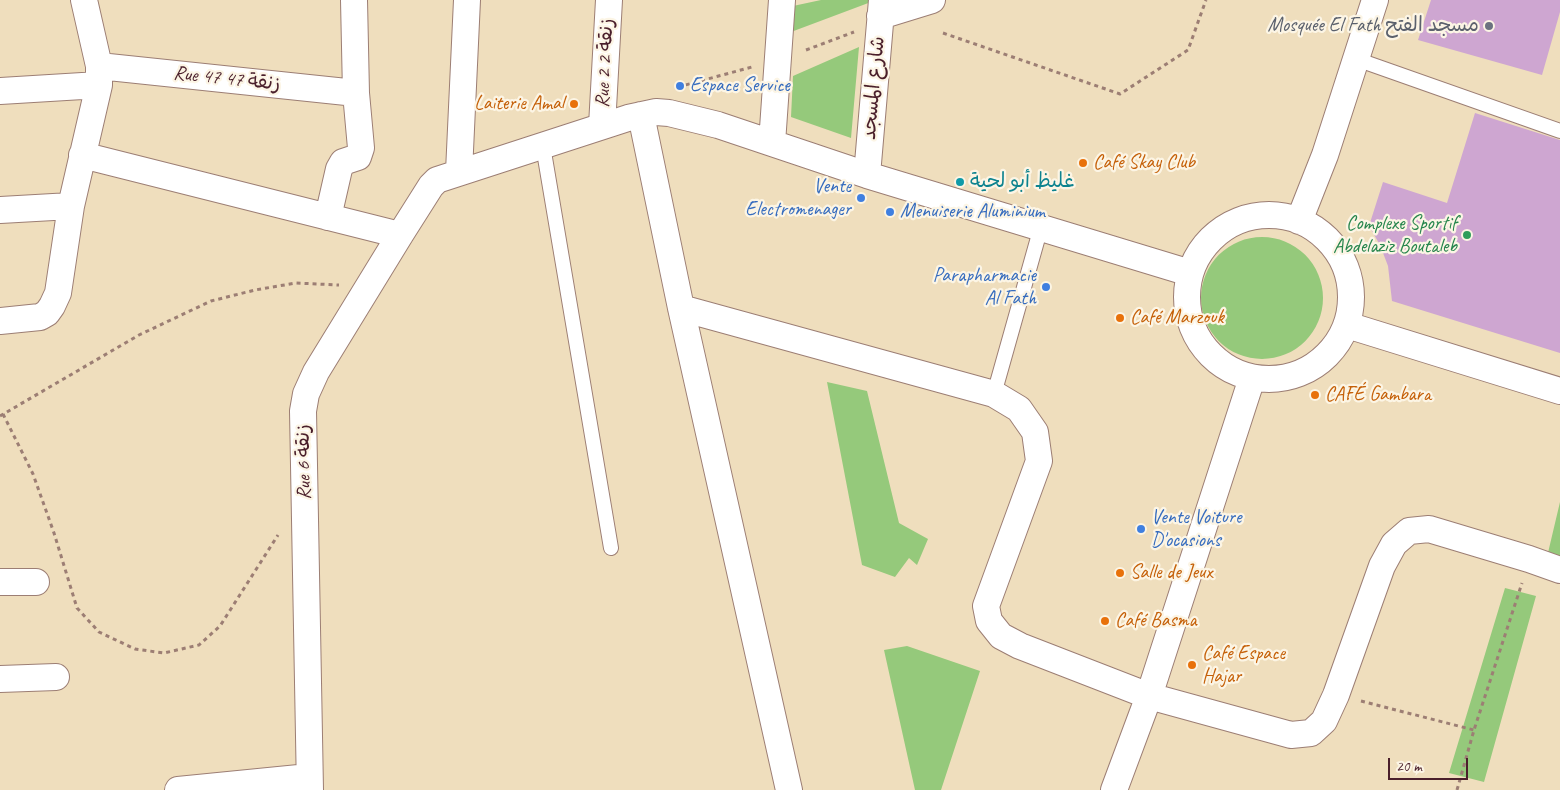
<!DOCTYPE html>
<meta charset="utf-8">
<style>
body{margin:0}
#map{position:relative;width:1560px;height:790px;overflow:hidden;background:#efdebd;font-family:Caveat,sans-serif}
canvas{display:block}
.scale{position:absolute;left:1388px;top:758px;width:80px;height:22px;box-sizing:border-box;border:2px solid #4a1f2b;border-top:0;padding-left:6px;font-size:15px;line-height:18px;white-space:nowrap;color:#4a1f2b;-webkit-text-stroke:4px #fcf5e5;paint-order:stroke}
</style>
<div id="map">
<canvas width="1560" height="790"></canvas>
<div class="scale">20 m</div>
</div>
<script>
const c = document.querySelector('canvas').getContext('2d');
c.lineJoin = 'round';
function fillPath(path, color) { c.fillStyle = color; c.fill(path, 'evenodd'); }
const poly = rows => new Path2D(rows.map(r => 'M' + r).join(''));
function stroke(path, color, width, dash) { c.strokeStyle = color; c.lineWidth = width; c.lineCap = dash ? 'butt' : 'round'; c.setLineDash(dash || []); c.stroke(path); }
function label(font, color, halo, rows, align = 'center') {
  c.font = font + ' Caveat,"Playpen Sans Arabic",sans-serif'; c.lineWidth = 4.5; c.setLineDash([]); c.textBaseline = 'middle'; c.strokeStyle = halo; c.fillStyle = color; for (const [text, x, y, turn = 0] of rows) {
    c.save(); c.translate(x, y); c.rotate((+turn || 0) * Math.PI / 180); c.textAlign = isNaN(turn) ? turn : align; if (halo) c.strokeText(text, 0, 0); c.fillText(text, 0, 0); c.restore();
  }
}
fillPath(poly([
 [821,0,871,0,871,2,791,32,793,6],
 [859,47,851,138,791,117,793,76],
 '1201 298a61 61 0 1 1 122 0a61 61 0 1 1-122 0Z',
 [827,382,867,391,899,523,928,539,917,565,909,558,895,577,862,565],
 [1560,502,1560,560,1547,557],
 [1505,588,1536,596,1484,782,1449,773],
 [907,646,980,671,941,790,915,790,884,650]
]), '#95c97b');
fillPath(poly([
 [1431,0,1560,0,1560,12,1542,75,1418,40],
 [1475,113,1560,140,1560,353,1392,301,1388,266,1380,245,1369,226,1383,182,1447,203]
]), '#cea6d1');
const service = poly([
 [1356,59,1560,131],
 [543,146,611,548],
 [994,394,1041,227]
]);
const minor = poly([
 [880,16,932,0],
 [99,66,356,93],
 [0,91,99,85],
 [641,115,681,308,789,790],
 [602,126,609,0],
 [772,143,782,0],
 [82,155,400,235],
 [459,172,467,0],
 [867,175,882,0],
 [0,210,71,206],
 '1187 297a82 82 0 1 1 164 0a82 82 0 1 1-164 0Z',
 [328,217,339,169,343,162,358,157,361,148,356,93,354,0],
 [1299,221,1325,155,1375,0],
 [681,308,994,394,1019,409,1035,432,1039,461,986,606,989,621,1001,636,1020,646,1149,696,1291,735,1311,733,1324,721,1336,695,1382,566,1394,544,1409,531,1429,529,1529,559,1560,570],
 [0,321,40,317,47,313,52,306,58,293,71,206,99,85,99,66,84,0],
 [1347,325,1560,391],
 [0,582,36,582],
 [0,679,56,677],
 [178,790,309,777],
 [310,790,303,411,306,394,316,372,400,235,431,186,437,180,628,118,656,112,669,113,718,125,867,175,1190,273],
 [1114,790,1149,696,1252,378]
]);
stroke(service, '#9c7e74', 16);
stroke(minor, '#9c7e74', 28);
stroke(poly([
 [943,33,1120,94,1188,50,1206,0],
 [806,50,854,32],
 [678,87,752,67],
 [3,414,33,474,54,533,77,608,99,632,135,649,164,653,199,645,220,626,278,535],
 [0,416,139,335,211,301,255,290,296,283,339,285],
 [1361,701,1474,730],
 [1457,790,1474,730,1522,583]
]), '#9c7e74', 3, [4, 4]);
stroke(service, '#fff', 14);
stroke(minor, '#fff', 26);
for (const [x, y, r, color] of [
 [1489,26,5,"#6b7280"],
 [680,86,5,"#3f7fe0"],
 [574,104,5,"#e8710a"],
 [1083,163,5,"#e8710a"],
 [960,182,5,"#0f9aa8"],
 [861,198,5,"#3f7fe0"],
 [890,212,5,"#3f7fe0"],
 [1467,235,5,"#2e9e5b"],
 [1046,287,5,"#3f7fe0"],
 [1120,318,5,"#e8710a"],
 [1315,395,5,"#e8710a"],
 [1141,529,5,"#3f7fe0"],
 [1120,573,5,"#e8710a"],
 [1105,621,5,"#e8710a"],
 [1192,665,5,"#e8710a"]
]) { const dot = new Path2D(); dot.arc(x, y, r, 0, 2 * Math.PI); c.fillStyle = color; c.fill(dot); stroke(dot, '#fcf5e5', 2); }
label('20px', '#5b616d', '#fcf5e5', [
 ["Mosquée El Fath مسجد الفتح",1479,26]
], 'right');
label('20px', '#4a1f2b', '#fcf5e5', [
 ["Rue 2 زنقة 2",605,63,-87],
 ["Rue 47 زنقة 47",227,79,6],
 ["شارع المسجد",874,88,-85],
 ["Rue 6 زنقة",304,462,-91]
]);
label('20px', '#366cbe', '#fcf5e5', [
 ["Espace Service",690,86],
 ["Vente",851,187,"right"],
 ["Electromenager",851,210,"right"],
 ["Menuiserie Aluminium",900,212],
 ["Parapharmacie",1036,276,"right"],
 ["Al Fath",1036,299,"right"],
 ["Vente Voiture",1151,518],
 ["D'ocasions",1151,541]
], 'left');
label('20px', '#c56008', '#fcf5e5', [
 ["Laiterie Amal",564,104,"right"],
 ["Café Skay Club",1093,163],
 ["Café Marzouk",1130,318],
 ["CAFÉ Gambara",1325,395],
 ["Salle de Jeux",1130,573],
 ["Café Basma",1115,621],
 ["Café Espace",1202,654],
 ["Hajar",1202,677]
], 'left');
label('20px', '#0d838f', '#fcf5e5', [
 ["غليظ أبو لحية",970,182]
], 'left');
label('20px', '#27864d', '#fcf5e5', [
 ["Complexe Sportif",1457,224],
 ["Abdelaziz Boutaleb",1457,247]
], 'right');
</script>
